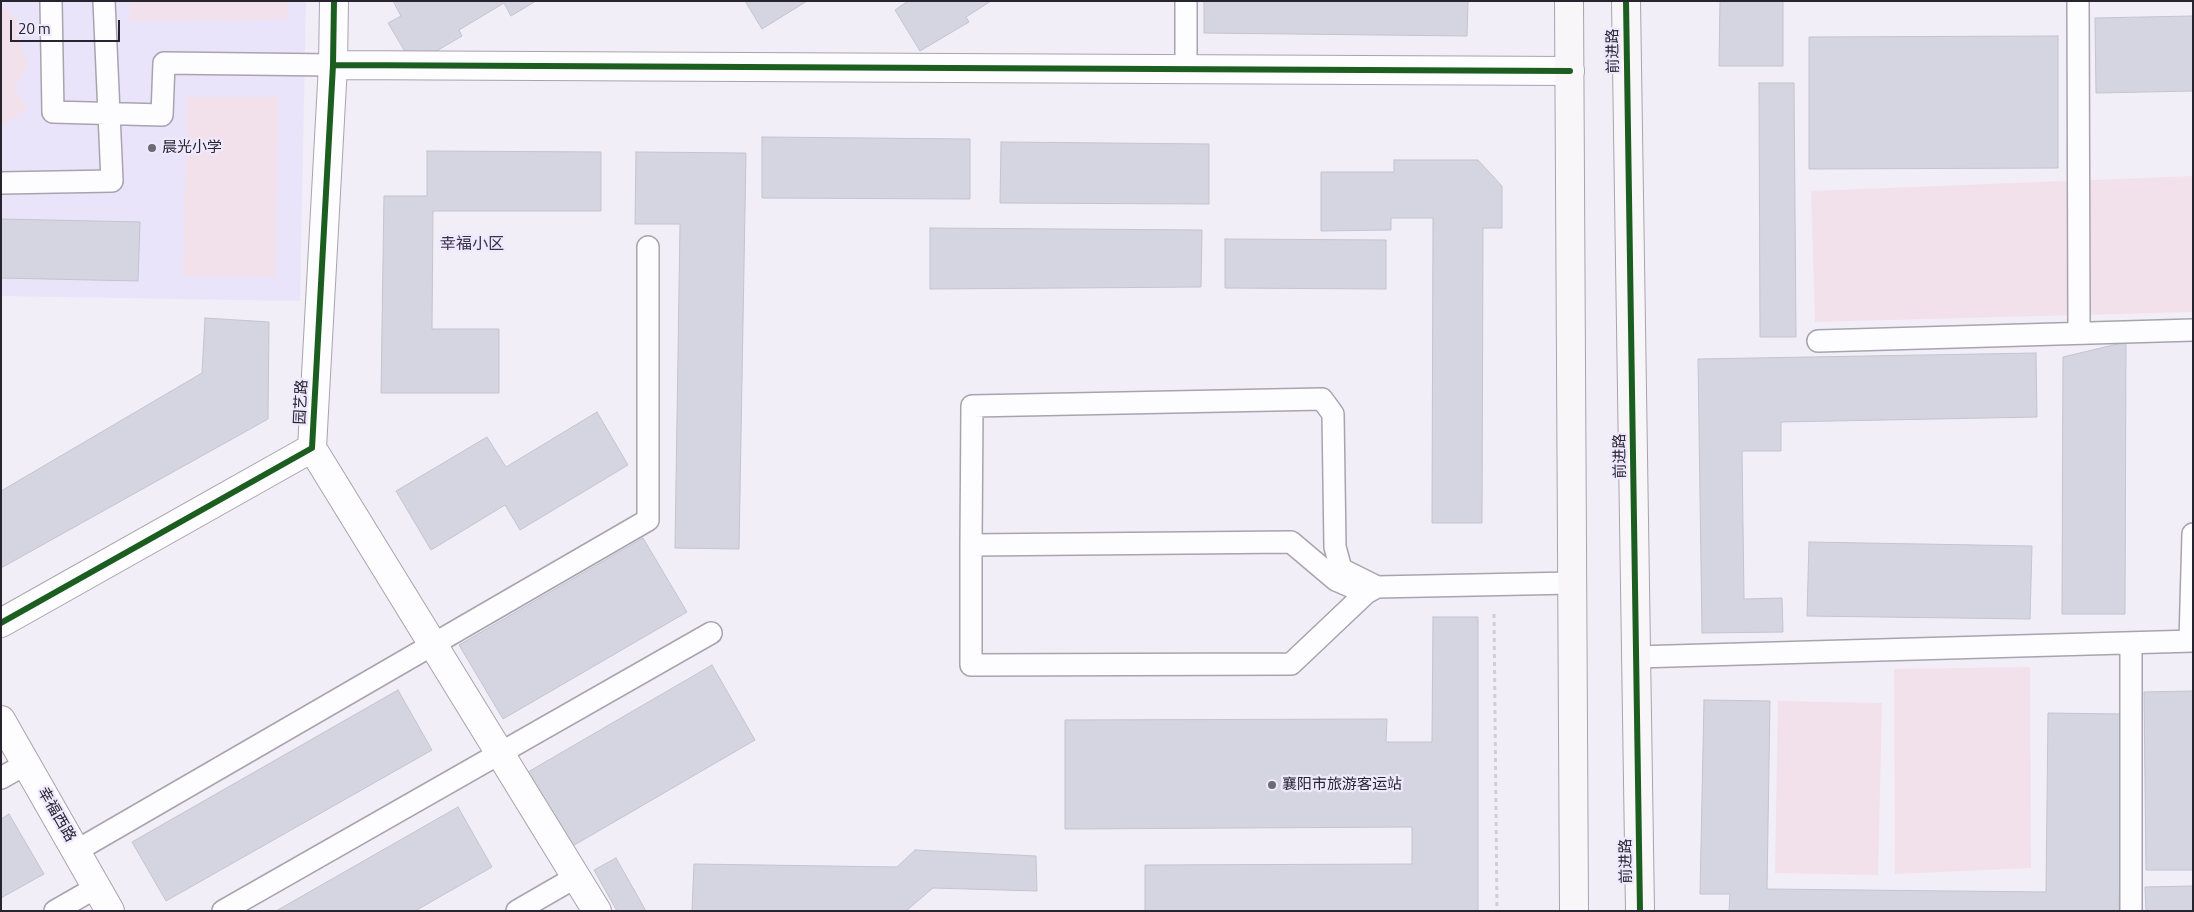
<!DOCTYPE html>
<meta charset="utf-8">
<style>
body{margin:0}
#map{position:relative;width:2194px;height:912px;overflow:hidden;background:#f1eef8;font-family:"Titillium Web",sans-serif}
canvas{display:block}
.frame{position:absolute;inset:0;border:2px solid #27232f;pointer-events:none}
.scale{position:absolute;left:10px;top:20px;width:110px;height:22px;box-sizing:border-box;border:2px solid #27232f;border-top:0;padding-left:6px;font-size:15px;line-height:18px;white-space:nowrap;color:#27232f;-webkit-text-stroke:4px #efe9fd;paint-order:stroke}
</style>
<div id="map">
<canvas width="2194" height="912"></canvas>
<div class="frame"></div>
<div class="scale">20 m</div>
</div>
<script>
const c = document.querySelector('canvas').getContext('2d');
c.lineJoin = 'round';
function fillPath(path, color) { c.fillStyle = color; c.fill(path, 'evenodd'); }
const poly = rows => new Path2D(rows.map(r => 'M' + r).join(''));
function stroke(path, color, width, dash) { c.strokeStyle = color; c.lineWidth = width; c.lineCap = dash ? 'butt' : 'round'; c.setLineDash(dash || []); c.stroke(path); }
function label(font, color, halo, rows, align = 'center') {
  c.font = font + ' "Titillium Web","Noto Sans SC",sans-serif'; c.lineWidth = 4.5; c.setLineDash([]); c.textBaseline = 'middle'; c.strokeStyle = halo; c.fillStyle = color; for (const [text, x, y, turn = 0] of rows) {
    c.save(); c.translate(x, y); c.rotate((+turn || 0) * Math.PI / 180); c.textAlign = isNaN(turn) ? turn : align; if (halo) c.strokeText(text, 0, 0); c.fillText(text, 0, 0); c.restore();
  }
}
fillPath(poly([
 [1,1,306,1,300,301,1,296]
]), '#eae4fa');
fillPath(poly([
 [130,1,288,1,288,19,130,21],
 [1,5,19,22,19,43,28,64,14,88,27,108,1,127],
 [187,97,278,97,275,277,183,276],
 [2193,176,2193,312,1815,322,1811,191],
 [2030,667,2031,868,1895,874,1894,669],
 [1778,701,1882,703,1878,875,1775,873]
]), '#f2e1eb');
const building = poly([
 [393,1,536,1,511,16,504,3,459,30,462,36,413,65,388,23,401,16,393,1],
 [745,1,807,1,762,29,745,1],
 [908,1,991,1,966,17,969,22,920,51,895,10,908,1],
 [1204,1,1468,1,1467,36,1204,33,1204,1],
 [1720,1,1783,1,1783,66,1719,66,1720,1],
 [2193,16,2193,91,2096,93,2095,18,2193,16],
 [2058,36,2058,168,1809,169,1809,37,2058,36],
 [1759,83,1794,83,1796,337,1760,337,1759,83],
 [762,137,970,139,970,199,762,198,762,137],
 [1001,142,1209,144,1209,204,1000,203,1001,142],
 [427,151,601,152,601,211,433,211,432,329,499,329,499,393,381,393,384,196,427,196,427,151],
 [636,152,746,153,739,549,675,548,680,224,635,224,636,152],
 [1394,160,1478,160,1502,186,1502,228,1483,228,1482,523,1432,523,1433,218,1391,218,1391,230,1321,231,1321,172,1394,172,1394,160],
 [1,219,140,222,138,281,1,278,1,219],
 [930,228,1202,230,1201,287,930,289,930,228],
 [1225,239,1386,240,1386,289,1225,288,1225,239],
 [205,318,269,322,268,419,1,568,1,491,202,373,205,318],
 [2126,342,2125,614,2062,614,2063,357,2126,342],
 [2036,353,2037,417,1781,422,1781,451,1742,451,1744,599,1782,598,1783,632,1702,633,1698,359,2036,353],
 [597,412,628,465,520,530,505,505,431,550,396,491,487,437,506,467,597,412],
 [643,538,687,612,503,719,459,645,643,538],
 [1809,542,2032,546,2030,619,1807,616,1809,542],
 [1433,617,1478,617,1478,911,1145,911,1145,865,1412,864,1412,827,1065,829,1065,720,1387,719,1386,742,1432,742,1433,617],
 [712,665,755,740,571,847,528,772,712,665],
 [398,690,432,750,166,901,132,842,398,690],
 [2193,691,2193,870,2146,870,2144,692,2193,691],
 [1704,700,1770,701,1767,889,2046,892,2048,713,2123,714,2119,911,1729,911,1730,894,1700,894,1704,700],
 [458,807,492,867,415,911,276,911,458,807],
 [9,814,44,874,1,898,1,819,9,814],
 [915,850,1036,856,1037,891,933,888,906,911,692,911,694,864,897,867,915,850],
 [616,858,646,911,617,911,594,870,616,858],
 [2193,886,2193,911,2146,911,2145,887,2193,886]
]);
fillPath(building, '#d4d5e0');
stroke(building, '#c3c4ce', 1);
const lane = poly([
 [51,1,53,112,162,115,164,63,333,65],
 [1186,1,1186,69],
 [2078,1,2079,333],
 [1,183,112,181,104,1],
 [1818,341,2193,330],
 [971,545,971,665,1291,664,1366,593],
 [1377,587,1366,593,1336,580,1291,542,971,545,972,406,1322,399,1333,414,1335,547,1341,569,1377,587,1572,583],
 [2190,641,2193,534],
 [1636,657,2193,641],
 [1,778,26,764],
 [76,851,648,520,648,247],
 [55,911,97,887],
 [223,911,711,633],
 [517,911,576,877],
 [2131,911,2131,643]
]);
const street = poly([
 [333,65,1570,71],
 [312,448,597,911],
 [1,623,312,448,333,65,334,1],
 [1,720,110,911]
]);
const secondary = poly([
 [1569,1,1574,911],
 [1626,1,1640,911]
]);
stroke(lane, '#a7a4ae', 24);
stroke(street, '#a7a4ae', 30);
stroke(secondary, '#a7a4ae', 30);
stroke(poly([
 [1494,614,1497,911]
]), '#d0ced4', 3, [4, 4]);
stroke(lane, '#fdfcfe', 21);
stroke(street, '#fdfcfe', 28);
stroke(secondary, '#f9f6fa', 28);
stroke(poly([
 [1626,1,1640,911],
 [333,65,1570,71],
 [1,623,312,448,333,65,334,1]
]), '#1b5e20', 6);
for (const [x, y, r, color] of [
 [152,148,5,"#6e6a75"],
 [1272,785,5,"#6e6a75"]
]) { const dot = new Path2D(); dot.arc(x, y, r, 0, 2 * Math.PI); c.fillStyle = color; c.fill(dot); stroke(dot, '#efe9fd', 2); }
label('15px', '#27232f', '#efe9fd', [
 ["前进路",1614,51,-91],
 ["园艺路",302,402,-87],
 ["前进路",1621,456,-91],
 ["幸福西路",56,815,60],
 ["前进路",1627,861,-91]
]);
label('15px', '#27232f', '#efe9fd', [
 ["晨光小学",162,148],
 ["襄阳市旅游客运站",1282,785]
], 'left');
label('16px', '#39304a', '#efe9fd', [
 ["幸福小区",472,245]
]);
</script>
